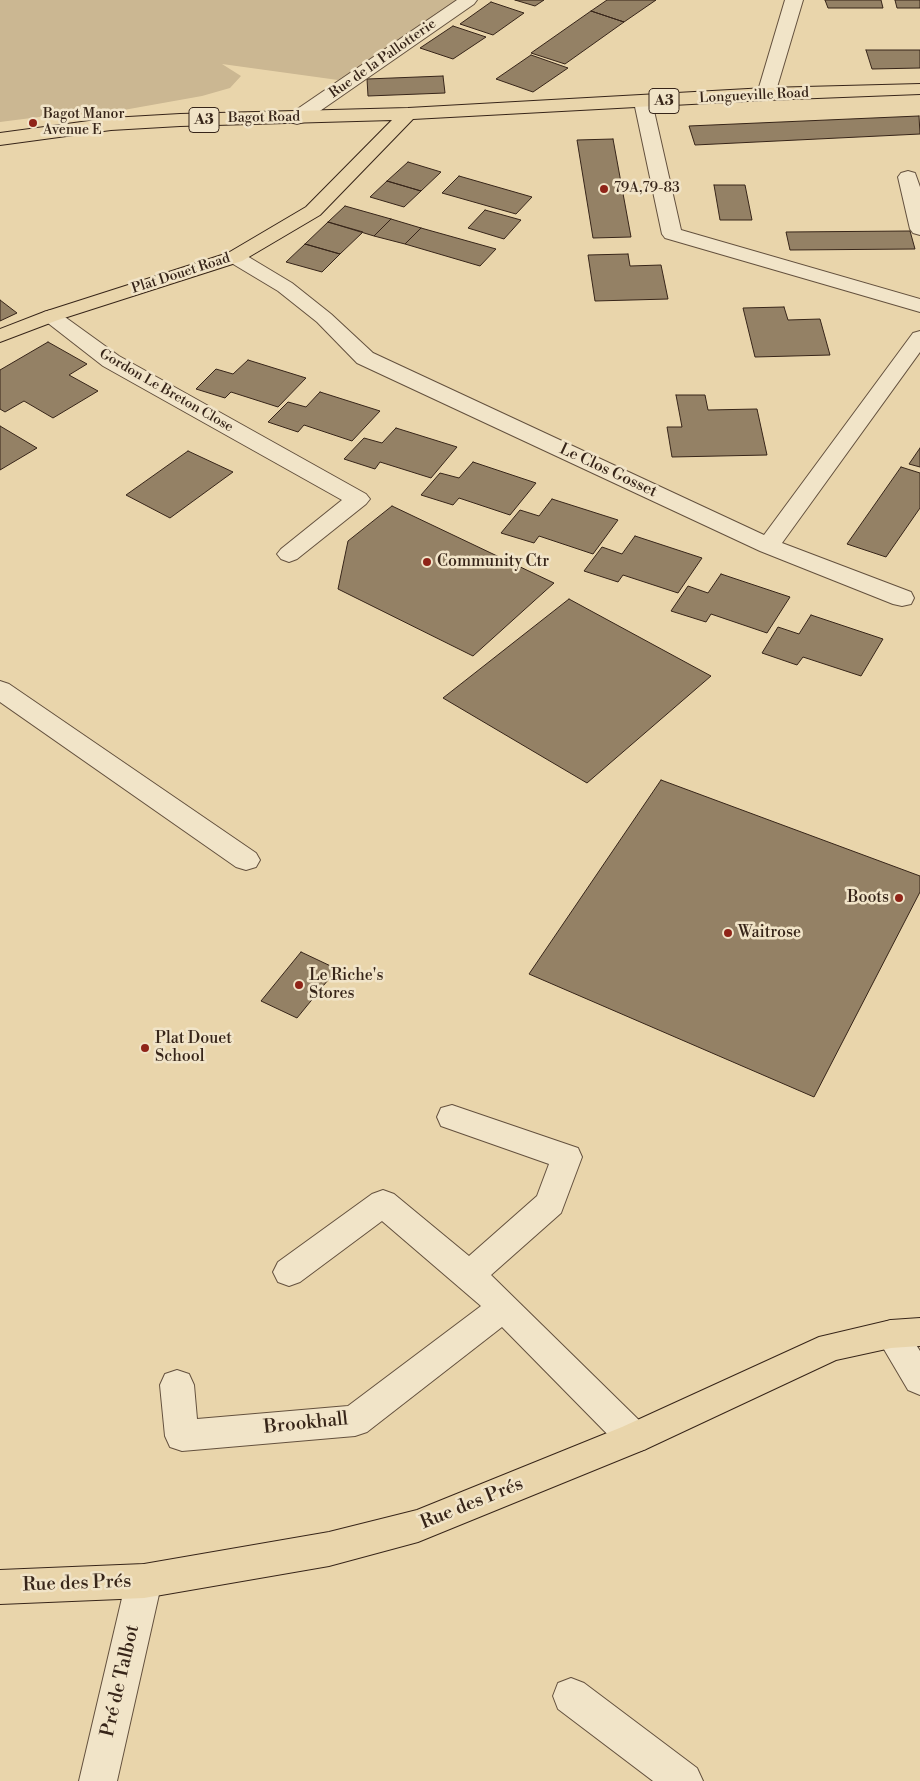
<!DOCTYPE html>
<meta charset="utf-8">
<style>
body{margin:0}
canvas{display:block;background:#e9d5ab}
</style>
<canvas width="920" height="1781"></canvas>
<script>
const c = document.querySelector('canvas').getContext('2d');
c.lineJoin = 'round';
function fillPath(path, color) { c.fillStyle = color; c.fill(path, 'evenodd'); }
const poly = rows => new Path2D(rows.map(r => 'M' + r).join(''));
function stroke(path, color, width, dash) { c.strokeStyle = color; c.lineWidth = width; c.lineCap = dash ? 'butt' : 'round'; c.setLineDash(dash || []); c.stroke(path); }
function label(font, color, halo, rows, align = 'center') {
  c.font = font + ' "Libre Bodoni",serif'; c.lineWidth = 5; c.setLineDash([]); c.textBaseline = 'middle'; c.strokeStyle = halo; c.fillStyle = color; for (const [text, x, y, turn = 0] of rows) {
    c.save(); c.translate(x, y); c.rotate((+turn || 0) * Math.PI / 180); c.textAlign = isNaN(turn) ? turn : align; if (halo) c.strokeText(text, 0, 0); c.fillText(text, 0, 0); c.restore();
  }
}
fillPath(poly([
 [0,0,455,0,338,80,222,64,241,76,230,88,202,96,118,111,47,116,0,122]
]), '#cbb792');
const building = poly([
 [515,0,544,0,535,6,515,0],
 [607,0,656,0,624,22,591,11,607,0],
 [825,0,881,0,883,8,828,8,825,0],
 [895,0,920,0,920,8,897,8,895,0],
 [491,2,524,13,493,35,460,24,491,2],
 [591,11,624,22,565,64,531,53,591,11],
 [453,26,486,37,453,59,420,48,453,26],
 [866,50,920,50,920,68,872,69,866,50],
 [531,55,568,68,533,92,496,79,531,55],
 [443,76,445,93,368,96,367,79,443,76],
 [919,116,920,134,695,145,689,126,919,116],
 [613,139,631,237,593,238,577,140,613,139],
 [408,162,441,172,421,191,387,181,408,162],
 [459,176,532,197,516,214,442,193,459,176],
 [387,181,421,191,404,207,370,197,387,181],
 [714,185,745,185,752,220,720,220,714,185],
 [345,206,391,219,374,236,328,222,345,206],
 [485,210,521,220,504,239,468,228,485,210],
 [391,219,421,228,405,244,374,236,391,219],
 [328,222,363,232,340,254,305,244,328,222],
 [421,228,496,249,480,266,405,244,421,228],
 [910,231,915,249,790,250,786,232,910,231],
 [305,244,340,254,322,272,286,262,305,244],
 [628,254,630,266,661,265,668,299,595,301,588,255,628,254],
 [0,300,17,313,0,321,0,300],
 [784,307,788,320,820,319,830,355,755,357,743,308,784,307],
 [48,342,87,364,69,375,98,391,53,418,24,401,5,412,0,409,0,370,48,342],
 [248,360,306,378,278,407,231,392,225,398,196,389,216,369,233,374,248,360],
 [320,392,380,411,352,441,304,425,298,432,268,422,288,402,306,407,320,392],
 [676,395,705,395,708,410,757,409,767,455,672,457,667,427,682,427,676,395],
 [0,426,37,448,0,470,0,426],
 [396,428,457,447,431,478,380,462,375,469,344,459,364,438,382,443,396,428],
 [920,448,920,467,909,464,920,448],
 [188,451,233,472,170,518,126,495,188,451],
 [473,462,536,483,510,515,459,498,453,505,421,495,440,473,459,478,473,462],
 [901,467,920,473,920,508,886,557,847,544,901,467],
 [552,499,618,520,593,554,539,536,534,543,501,533,520,510,539,516,552,499],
 [392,506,554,583,473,656,338,589,348,541,392,506],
 [635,536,702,558,678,593,623,575,618,582,584,571,602,547,622,554,635,536],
 [721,574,790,597,767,633,711,614,706,622,671,611,688,586,708,593,721,574],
 [569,599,711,676,587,783,443,698,569,599],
 [811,615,883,639,861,676,803,657,797,665,762,653,778,627,799,634,811,615],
 [661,780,920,876,920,892,814,1097,529,974,661,780],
 [301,952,337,969,297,1018,261,1001,301,952]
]);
fillPath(building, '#948165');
stroke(building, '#372519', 1);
const minor = poly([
 [457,0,477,0,474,4,304,122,297,124,290,122,288,118,290,114,457,0],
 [785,0,803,0,775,94,772,98,766,100,760,98,757,94,785,0],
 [643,96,650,98,652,102,681,230,920,299,920,312,665,238,662,234,634,102,636,98,643,96],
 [908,171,915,173,920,187,920,235,913,233,910,229,898,177,901,173,908,171],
 [235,251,242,253,292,283,331,314,373,353,764,535,913,333,920,331,920,352,782,543,911,592,914,598,911,604,902,606,893,604,760,551,357,363,317,322,278,291,228,261,225,257,228,253,235,251],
 [51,310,58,312,119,356,366,494,370,499,366,504,297,559,289,562,281,559,277,554,281,549,342,500,103,366,44,320,41,316,44,312,51,310],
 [0,681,9,684,256,853,260,860,256,867,246,870,236,867,0,702,0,681],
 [452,1105,578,1148,582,1157,561,1213,491,1275,646,1427,651,1438,646,1449,634,1453,622,1449,502,1327,367,1432,355,1436,182,1451,170,1447,165,1436,160,1385,165,1374,177,1370,189,1374,194,1385,197,1419,348,1406,481,1306,382,1221,300,1282,289,1286,278,1282,273,1272,278,1262,372,1194,383,1190,394,1194,469,1256,537,1196,549,1164,441,1126,437,1117,441,1108,452,1105],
 [891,1320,903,1324,920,1351,920,1395,908,1390,875,1334,879,1324,891,1320],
 [144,1564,157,1569,162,1581,117,1781,79,1781,126,1581,131,1569,144,1564],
 [571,1678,584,1683,697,1768,703,1781,653,1781,558,1709,553,1696,558,1683,571,1678]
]);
const major = poly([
 [920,84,920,94,766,100,413,119,320,215,242,261,58,320,0,342,0,329,44,312,228,253,306,207,392,120,180,126,111,130,0,145,0,133,111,118,180,114,408,108,766,88,920,84],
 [920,1318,920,1346,891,1348,836,1360,646,1449,418,1542,329,1566,144,1598,0,1604,0,1570,144,1564,329,1532,417,1510,622,1427,819,1337,891,1320,920,1318]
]);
stroke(minor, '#64513e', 2);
stroke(major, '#372519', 2);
fillPath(minor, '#f1e4c8');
fillPath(major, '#e9d5ab');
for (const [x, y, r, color] of [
 [33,123,5,"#8f2418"],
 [604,189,5,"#8f2418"],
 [427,562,5,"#8f2418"],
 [899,898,5,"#8f2418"],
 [728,933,5,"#8f2418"],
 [299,985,5,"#8f2418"],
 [145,1048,5,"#8f2418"]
]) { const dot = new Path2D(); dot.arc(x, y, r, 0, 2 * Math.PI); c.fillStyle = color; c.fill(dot); stroke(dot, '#f1e4c8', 2); }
label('14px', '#372519', '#f1e4c8', [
 ["Rue de la Pallotterie",383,59,-35],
 ["Longueville Road",754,96,-3],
 ["Bagot Road",264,118,-1],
 ["Plat Douet Road",181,274,-18],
 ["Gordon Le Breton Close",166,391,30]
]);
label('14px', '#372519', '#f1e4c8', [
 ["Bagot Manor",43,115],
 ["Avenue E",43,131],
 ["79A,79-83",614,189]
], 'left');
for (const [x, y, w] of [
 [664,101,30],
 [204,120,30]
]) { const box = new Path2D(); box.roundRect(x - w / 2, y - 12.5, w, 25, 4); c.fillStyle = '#f1e4c8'; c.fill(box); stroke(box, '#372519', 1); }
label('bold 15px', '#372519', null, [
 ["A3",664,101],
 ["A3",204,120]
]);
label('16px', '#372519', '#f1e4c8', [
 ["Le Clos Gosset",608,471,25]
]);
label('16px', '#372519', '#f1e4c8', [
 ["Community Ctr",437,562],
 ["Boots",889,898,"right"],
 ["Waitrose",738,933],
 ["Le Riche's",309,976],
 ["Stores",309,994],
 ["Plat Douet",155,1039],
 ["School",155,1057]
], 'left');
label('19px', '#372519', '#f1e4c8', [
 ["Brookhall",306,1424,-6],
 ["Rue des Prés",472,1504,-22],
 ["Rue des Prés",77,1584,-2],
 ["Pré de Talbot",121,1681,-77]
]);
</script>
